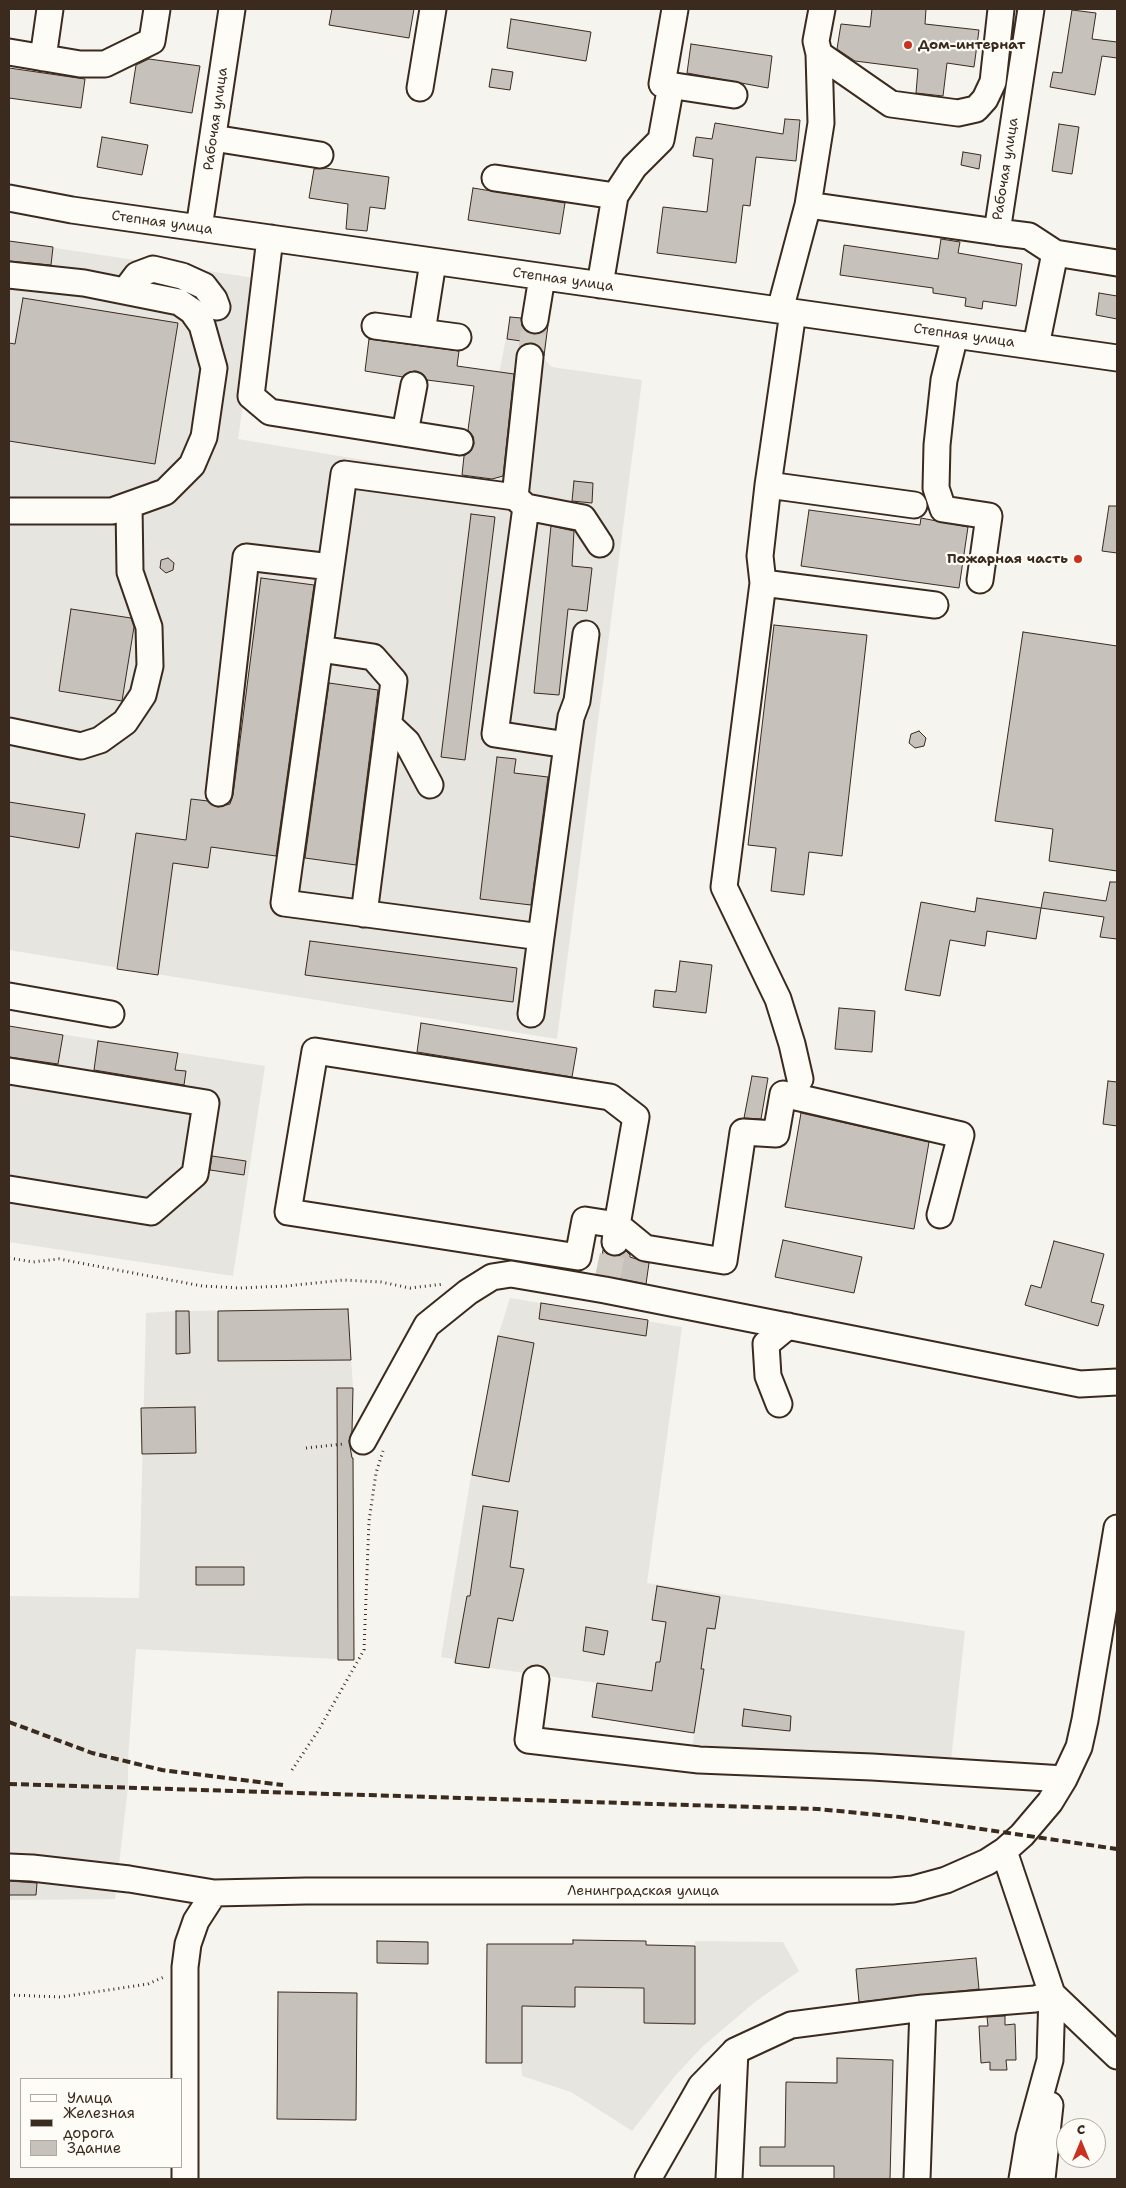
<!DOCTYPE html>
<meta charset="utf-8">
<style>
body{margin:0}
#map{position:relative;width:1126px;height:2188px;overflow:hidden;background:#f5f4ee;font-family:"Shantell Sans",sans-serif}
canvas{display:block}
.frame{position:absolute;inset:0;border:10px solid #3b2a1e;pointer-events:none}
.legend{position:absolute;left:20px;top:2078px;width:162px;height:90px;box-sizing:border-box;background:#fdfcf7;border:1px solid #afa8a0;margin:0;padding:6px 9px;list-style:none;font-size:15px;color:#3b2a1e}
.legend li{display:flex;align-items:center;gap:10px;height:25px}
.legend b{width:25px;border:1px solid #afa8a0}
.north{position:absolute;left:1056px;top:2118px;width:50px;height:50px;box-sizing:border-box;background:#fdfcf7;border:1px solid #afa8a0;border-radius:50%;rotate:0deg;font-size:14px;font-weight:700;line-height:20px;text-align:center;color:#3b2a1e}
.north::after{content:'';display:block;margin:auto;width:18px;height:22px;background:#c8321e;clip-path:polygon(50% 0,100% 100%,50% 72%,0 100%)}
</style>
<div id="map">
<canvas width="1126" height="2188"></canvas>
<div class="frame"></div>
<ul class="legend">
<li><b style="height:6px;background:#fdfcf7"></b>Улица</li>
<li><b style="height:6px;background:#3b2a1e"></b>Железная дорога</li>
<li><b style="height:14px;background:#c7c1bb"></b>Здание</li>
</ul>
<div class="north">С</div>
</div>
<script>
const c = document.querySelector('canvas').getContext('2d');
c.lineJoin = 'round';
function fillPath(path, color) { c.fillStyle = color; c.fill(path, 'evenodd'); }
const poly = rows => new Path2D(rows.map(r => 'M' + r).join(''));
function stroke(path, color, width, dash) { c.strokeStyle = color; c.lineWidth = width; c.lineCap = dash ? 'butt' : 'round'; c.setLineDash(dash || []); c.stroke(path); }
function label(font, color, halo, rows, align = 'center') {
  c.font = font + ' "Shantell Sans",sans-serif'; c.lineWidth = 4.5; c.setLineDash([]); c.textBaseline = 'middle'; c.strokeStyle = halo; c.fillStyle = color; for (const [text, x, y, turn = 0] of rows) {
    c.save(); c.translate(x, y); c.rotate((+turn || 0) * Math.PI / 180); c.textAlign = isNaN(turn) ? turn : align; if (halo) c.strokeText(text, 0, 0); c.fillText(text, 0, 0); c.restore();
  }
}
fillPath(poly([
 [9,241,261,279,238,439,488,481,504,475,517,376,499,374,510,317,548,322,544,359,552,367,642,380,557,1039,9,950],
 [9,1026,265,1066,233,1276,9,1242],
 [510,1298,682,1327,647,1583,965,1631,951,1760,693,1745,694,1733,592,1717,597,1683,453,1663,453,1659,441,1657,470,1482,498,1336],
 [348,1309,353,1388,354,1660,136,1649,128,1759,128,1787,115,1899,9,1900,9,1596,139,1598,146,1313,176,1311],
 [695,1941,783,1942,799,1971,755,2002,702,2047,675,2076,632,2131,571,2092,522,2076,521,2063,486,2063,487,1944,695,1946]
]), '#e7e5df');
const building = poly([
 [332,9,414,9,409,38,329,25,332,9],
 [872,9,926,9,925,24,979,30,974,67,947,63,943,96,916,93,918,69,855,61,837,49,841,24,870,27,872,9],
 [1072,10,1096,13,1092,39,1117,42,1117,58,1102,56,1095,95,1050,87,1053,72,1062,73,1072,10],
 [511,19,591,32,586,61,507,48,511,19],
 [691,44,772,56,768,88,687,73,691,44],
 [149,59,200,66,192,113,130,103,136,65,149,59],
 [9,68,85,79,81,108,9,98,9,68],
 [492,69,513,72,510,90,489,87,492,69],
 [785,119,800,120,796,161,756,157,750,206,743,205,736,263,657,253,663,207,707,212,713,159,693,156,696,137,712,139,715,123,783,134,785,119],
 [1059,124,1079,127,1072,174,1052,171,1059,124],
 [102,137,148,145,142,175,97,167,102,137],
 [963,152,981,155,979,169,961,165,963,152],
 [325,168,389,177,385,209,370,207,367,231,346,229,348,204,309,198,314,169,325,168],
 [473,188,565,203,560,234,468,220,473,188],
 [941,239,960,242,958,253,1022,264,1016,306,983,301,982,309,965,306,966,298,933,293,933,288,840,275,844,245,938,259,941,239],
 [9,241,53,247,51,265,9,261,9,241],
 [1099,293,1117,296,1117,319,1096,315,1099,293],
 [23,298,178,323,155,464,9,441,9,343,15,344,23,298],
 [510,317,521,318,522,326,526,331,532,334,541,333,548,325,544,356,543,351,538,345,531,343,520,347,521,341,507,339,510,317],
 [369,339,459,351,457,366,514,374,503,476,492,479,462,475,464,456,471,451,474,444,473,436,468,430,474,386,427,380,423,374,416,371,409,372,403,377,365,371,369,339],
 [574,481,593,483,592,503,572,501,574,481],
 [1109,506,1117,506,1117,553,1102,551,1109,506],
 [809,510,920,525,921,518,968,527,959,588,801,566,809,510],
 [471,514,495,517,465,760,441,757,471,514],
 [551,526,574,531,572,566,592,568,587,611,568,609,559,695,534,693,551,526],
 [168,558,174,563,173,570,166,573,160,568,161,560,168,558],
 [261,578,314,585,276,856,211,847,208,868,173,863,158,975,117,969,136,833,186,840,191,799,208,801,218,807,230,804,233,795,261,578],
 [71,609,131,618,134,627,122,701,59,691,71,609],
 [774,625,867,635,842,856,809,852,804,895,771,891,776,848,748,845,774,625],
 [1023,632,1117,646,1117,871,1049,861,1053,829,995,821,1023,632],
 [329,683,378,690,356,865,305,858,329,683],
 [919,731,926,738,924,746,915,748,909,743,911,734,919,731],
 [497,757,516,759,514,773,548,777,531,905,480,899,497,757],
 [9,802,85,814,79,848,9,836,9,802],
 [1110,882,1117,882,1117,939,1100,937,1104,917,1041,908,1044,892,1106,901,1110,882],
 [977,898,1041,908,1036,939,987,931,985,946,950,940,940,996,905,990,921,902,975,912,977,898],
 [310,941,517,968,513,1002,305,975,310,941],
 [680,961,712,965,706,1013,653,1007,655,990,676,992,680,961],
 [839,1008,875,1011,872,1052,835,1049,839,1008],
 [421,1023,577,1048,572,1077,417,1052,421,1023],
 [9,1026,63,1035,58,1064,9,1057,9,1026],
 [98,1041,178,1053,175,1070,186,1071,184,1085,94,1070,98,1041],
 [752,1076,768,1078,761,1119,744,1118,752,1076],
 [1108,1081,1117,1082,1117,1126,1103,1124,1108,1081],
 [801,1113,929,1142,914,1229,785,1207,801,1113],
 [212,1156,246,1161,244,1175,210,1170,212,1156],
 [783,1240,862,1257,854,1293,775,1277,783,1240],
 [1054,1241,1104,1254,1091,1302,1104,1305,1098,1326,1025,1305,1031,1285,1041,1288,1054,1241],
 [603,1250,607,1254,614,1256,620,1255,626,1251,630,1255,630,1257,649,1263,646,1284,600,1275,603,1250],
 [541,1303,648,1320,646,1336,539,1319,541,1303],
 [348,1309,351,1360,218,1361,218,1311,348,1309],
 [176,1311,189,1311,190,1353,176,1354,176,1311],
 [498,1336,534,1343,509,1482,472,1475,498,1336],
 [337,1388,353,1388,352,1431,349,1441,352,1458,353,1458,354,1660,338,1660,337,1388],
 [195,1407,196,1453,142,1454,141,1408,195,1407],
 [483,1506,518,1511,510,1567,524,1569,513,1621,498,1618,489,1668,455,1663,467,1596,470,1596,483,1506],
 [196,1567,244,1567,244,1585,196,1585,196,1567],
 [657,1586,720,1597,715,1629,707,1628,701,1669,704,1669,694,1733,592,1717,597,1683,652,1691,656,1662,660,1662,666,1622,652,1620,657,1586],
 [586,1627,608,1631,604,1655,583,1651,586,1627],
 [744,1709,791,1716,790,1731,742,1726,744,1709],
 [9,1881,37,1883,36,1895,9,1895,9,1881],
 [573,1940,646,1941,646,1945,695,1946,695,2024,644,2023,644,1988,575,1987,575,2007,522,2006,522,2063,486,2063,487,1944,573,1944,573,1940],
 [377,1941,428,1942,428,1964,377,1963,377,1941],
 [976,1958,979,1989,859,2002,856,1969,976,1958],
 [278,1992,357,1993,356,2120,277,2119,278,1992],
 [1005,2016,1005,2025,1015,2024,1016,2060,1006,2060,1007,2070,990,2070,990,2062,981,2063,979,2026,988,2026,987,2017,1005,2016],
 [837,2058,893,2060,890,2179,834,2179,834,2166,760,2166,760,2147,785,2147,786,2082,837,2083,837,2058]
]);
fillPath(building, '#c7c1bb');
stroke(building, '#3b2a1e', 1);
stroke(poly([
 [530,357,535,320],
 [607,1280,615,1242]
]), '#d0ccc4', 25, [25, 12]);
const minor = poly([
 [675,9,662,84,734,95],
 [1031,9,997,232,1029,236,1055,253,1036,346],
 [9,52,80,64,105,64,152,41,157,9],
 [819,54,816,41,822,9],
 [43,58,50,9],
 [420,88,433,9],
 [213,138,320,155],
 [495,178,615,196,600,285],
 [615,196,634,167,661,140,671,85],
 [9,198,72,210,1117,358],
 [808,205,997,232],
 [199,228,232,9],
 [270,238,251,396,270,412,460,442],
 [1055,253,1117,263],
 [9,275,84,283,179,302,192,311,202,325,214,368,204,437,192,465,165,492,112,511,9,511],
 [125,291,137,275,153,269,182,276,204,286,214,299,217,307],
 [780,310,808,205,821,123,819,54,891,104,958,113,976,109,985,99,993,82,1001,9],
 [793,312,768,485,760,556,763,583,724,887,778,999,792,1044,800,1079],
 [535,320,542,277],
 [375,326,458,337],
 [422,332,433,262],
 [955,335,944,380,937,445,936,488,943,509,989,516,980,580],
 [405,433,414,385],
 [768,485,914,505],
 [515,497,344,474,284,903,541,937,567,745,495,734,526,507,515,497,530,357],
 [526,507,583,518,600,544],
 [763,583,935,605],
 [320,649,373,657,394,681,364,914],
 [389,725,407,742,430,785],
 [9,731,81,746,100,740,125,722,143,695,150,666,149,627,130,572,129,505],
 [567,745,571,717,577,701,586,634],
 [219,793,246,557,331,567],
 [9,996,111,1014],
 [531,1014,541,937],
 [9,1071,206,1103,195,1174,151,1212,9,1189],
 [615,1242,617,1225,636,1117,610,1097,315,1051,288,1212,578,1257,585,1220,617,1225,645,1248,724,1261,743,1132,776,1134,783,1094,961,1135,940,1215],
 [779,1404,768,1376,766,1344,788,1326],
 [363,1441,427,1325,468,1292,492,1277,511,1274,605,1290,1080,1384,1117,1382],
 [536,1679,528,1740,699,1760,872,1767,1064,1779],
 [1004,1851,1052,1994,1117,2056],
 [9,1867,32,1868,129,1879,214,1893],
 [185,2179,185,1967,188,1944,196,1921,214,1893,306,1891,892,1891,913,1889,946,1880,987,1862,1004,1851,1022,1835,1050,1802,1064,1779,1079,1747,1085,1720,1117,1528],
 [648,2179,701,2086,735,2051],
 [729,2179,735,2051,791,2025,923,2008,1035,1999,1052,1994,1050,2060,1029,2137,1022,2179],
 [917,2179,923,2008],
 [1042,2179,1050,2105]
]);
stroke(minor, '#3b2a1e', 29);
stroke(poly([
 [9,1258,33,1262,59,1259,202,1286,239,1288,286,1286,344,1280,381,1282,410,1288,444,1284],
 [306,1448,343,1444],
 [292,1770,318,1731,364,1650,369,1521,376,1473,383,1451],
 [9,1995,61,1997,148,1984,164,1977]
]), '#3b2a1e', 3, [1, 4]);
stroke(minor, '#fdfcf7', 25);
stroke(poly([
 [9,1722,92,1753,162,1770,283,1785],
 [9,1784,818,1809,900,1817,1117,1849]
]), '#3b2a1e', 4, [8, 4]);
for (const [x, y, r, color] of [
 [908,45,5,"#c8321e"],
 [1078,559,5,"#c8321e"]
]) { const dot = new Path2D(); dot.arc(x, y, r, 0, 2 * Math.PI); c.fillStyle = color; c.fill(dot); stroke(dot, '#fdfcf7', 2); }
label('bold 14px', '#3b2a1e', '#fdfcf7', [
 ["Дом-интернат",918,45],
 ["Пожарная часть",1068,559,"right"]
], 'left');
label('14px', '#3b2a1e', '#fdfcf7', [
 ["Рабочая улица",216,119,-82],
 ["Рабочая улица",1006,169,-81],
 ["Степная улица",162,223,8],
 ["Степная улица",563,280,8],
 ["Степная улица",964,336,8],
 ["Ленинградская улица",643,1891]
]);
</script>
